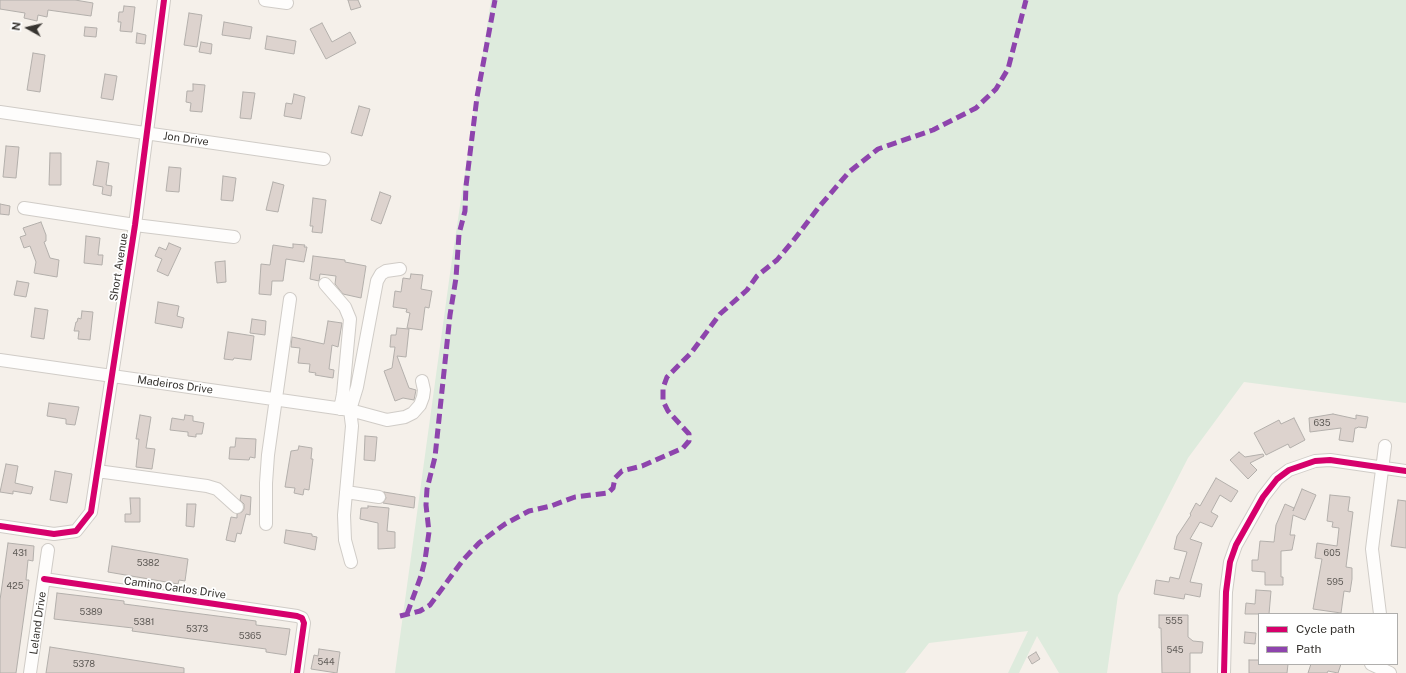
<!DOCTYPE html>
<style>
body{margin:0}
#map{position:relative;width:1406px;height:673px;overflow:hidden;background:#f5f0ea;font-family:"Public Sans",sans-serif}
canvas{display:block}
.legend{position:absolute;left:1258px;top:613px;width:140px;height:52px;box-sizing:border-box;background:#fff;border:1px solid #afaeac;margin:0;padding:5px 7px;list-style:none;font-size:12px;color:#373430}
.legend li{display:flex;align-items:center;gap:8px;height:20px}
.legend b{width:20px;border:1px solid #afaeac}
.north{position:absolute;left:8px;top:8px;width:40px;height:40px;-webkit-text-stroke:3px #fff;paint-order:stroke;rotate:278deg;font-size:11px;font-weight:700;line-height:16px;text-align:center;color:#373430}
.north::after{content:'';display:block;margin:auto;width:14px;height:18px;background:#373430;clip-path:polygon(50% 0,100% 100%,50% 72%,0 100%)}
</style>
<div id="map">
<canvas width="1406" height="673"></canvas>
<ul class="legend">
<li><b style="height:5px;background:#d6006c"></b>Cycle path</li>
<li><b style="height:5px;background:#8e44ad"></b>Path</li>
</ul>
<div class="north">N</div>
</div>
<script>
const c = document.querySelector('canvas').getContext('2d');
c.lineJoin = 'round';
function fillPath(path, color) { c.fillStyle = color; c.fill(path, 'evenodd'); }
const poly = rows => new Path2D(rows.map(r => 'M' + r).join(''));
function stroke(path, color, width, dash) { c.strokeStyle = color; c.lineWidth = width; c.lineCap = dash ? 'butt' : 'round'; c.setLineDash(dash || []); c.stroke(path); }
function label(font, color, halo, rows, align = 'center') {
  c.font = font + ' "Public Sans",sans-serif'; c.lineWidth = 3.5; c.setLineDash([]); c.textBaseline = 'middle'; c.strokeStyle = halo; c.fillStyle = color; for (const [text, x, y, turn = 0] of rows) {
    c.save(); c.translate(x, y); c.rotate((+turn || 0) * Math.PI / 180); c.textAlign = isNaN(turn) ? turn : align; if (halo) c.strokeText(text, 0, 0); c.fillText(text, 0, 0); c.restore();
  }
}
fillPath(poly([
 [491,0,1406,0,1406,403,1244,382,1188,458,1118,595,1107,673,1059,673,1037,636,1019,673,1008,673,1028,631,929,643,905,673,395,673,452,259]
]), '#deebdd');
const building = poly([
 [0,0,75,0,93,3,91,16,48,10,47,17,38,15,37,21,24,18,25,13,0,9,0,0],
 [348,0,358,0,361,7,351,10,348,0],
 [124,6,135,7,132,32,120,31,121,22,118,22,119,12,123,12,124,6],
 [189,13,202,15,197,47,184,45,189,13],
 [224,22,252,27,250,39,222,35,224,22],
 [322,23,332,42,350,32,356,43,326,59,310,29,322,23],
 [85,27,97,28,96,37,84,36,85,27],
 [137,33,146,35,145,44,136,43,137,33],
 [267,36,296,41,294,54,265,49,267,36],
 [201,42,212,44,211,54,199,52,201,42],
 [33,53,45,55,40,92,27,90,33,53],
 [105,74,117,76,113,100,101,98,105,74],
 [193,84,205,85,202,112,190,111,191,103,186,102,187,91,193,91,193,84],
 [243,92,255,93,251,119,240,118,243,92],
 [294,94,305,97,301,119,284,116,286,103,292,104,294,94],
 [359,106,370,109,362,136,351,133,359,106],
 [6,146,19,147,16,178,3,177,6,146],
 [50,153,61,153,61,185,49,185,50,153],
 [97,161,109,163,106,185,112,186,111,196,102,194,103,187,93,185,97,161],
 [169,167,181,168,179,192,166,191,169,167],
 [223,176,236,178,233,201,221,200,223,176],
 [273,182,284,185,278,212,266,210,273,182],
 [380,192,391,196,381,224,371,220,380,192],
 [313,198,326,200,322,233,312,232,313,226,310,226,313,198],
 [0,204,10,206,9,215,0,214,0,204],
 [41,222,46,235,46,241,44,242,50,258,59,260,57,277,34,273,36,262,30,246,24,248,20,237,26,235,23,228,41,222],
 [86,236,100,238,98,255,103,255,102,265,84,263,86,236],
 [169,243,181,248,168,276,157,271,162,259,155,256,159,247,166,250,169,243],
 [293,244,305,245,304,247,307,247,304,262,286,259,283,281,272,281,271,295,259,294,261,264,270,265,273,245,293,248,293,244],
 [313,256,345,260,345,262,366,266,361,298,343,294,335,284,336,276,320,274,319,281,310,279,313,256],
 [225,261,226,282,217,283,215,262,225,261],
 [411,274,423,275,421,289,432,291,429,308,425,307,422,330,407,328,410,313,406,312,407,309,393,307,395,291,401,292,403,278,410,279,411,274],
 [17,281,29,283,26,297,14,295,17,281],
 [158,302,179,306,177,316,184,318,182,328,155,323,158,302],
 [35,308,48,310,44,339,31,337,35,308],
 [82,311,93,312,90,340,78,339,79,331,74,331,76,322,77,322,78,318,81,319,82,311],
 [252,319,266,321,265,335,250,333,252,319],
 [328,321,342,323,338,347,332,345,329,369,334,370,333,378,315,375,316,373,309,372,310,364,298,363,300,348,291,347,292,337,324,344,328,321],
 [397,328,409,329,406,357,397,356,409,388,416,390,414,400,403,398,395,401,384,371,392,368,395,347,390,347,391,335,396,335,397,328],
 [228,332,254,336,251,360,234,358,233,360,224,359,228,332],
 [49,403,79,407,75,425,66,424,66,419,47,416,49,403],
 [1333,414,1356,419,1356,415,1368,417,1366,428,1358,427,1357,428,1355,428,1353,442,1339,440,1341,428,1310,432,1309,418,1333,414],
 [140,415,151,417,146,448,155,449,152,469,136,467,139,439,136,439,140,415],
 [185,415,193,416,193,421,204,423,202,434,196,434,196,437,188,436,188,432,170,430,172,418,184,420,185,415],
 [1294,418,1305,440,1290,448,1288,444,1266,455,1254,433,1279,420,1281,424,1294,418],
 [365,436,377,437,375,461,364,460,365,436],
 [236,438,256,439,255,458,250,457,249,460,229,459,230,447,235,447,236,438],
 [299,446,312,448,311,459,313,459,309,490,304,489,303,495,294,493,295,488,285,487,291,451,298,450,299,446],
 [1239,452,1245,457,1263,454,1264,456,1250,463,1257,470,1248,479,1230,460,1239,452],
 [6,464,18,466,15,483,33,487,31,494,13,491,13,494,0,492,6,464],
 [55,471,72,474,67,503,50,500,55,471],
 [1216,478,1238,491,1231,502,1220,495,1211,512,1218,516,1212,527,1200,522,1190,539,1202,543,1190,582,1202,584,1200,597,1185,594,1184,599,1154,594,1156,580,1169,582,1170,577,1179,579,1187,552,1174,549,1177,536,1191,515,1190,514,1196,503,1200,506,1216,478],
 [1302,489,1316,495,1305,520,1293,515,1290,535,1295,535,1292,550,1281,551,1281,577,1283,577,1283,585,1265,585,1265,572,1252,571,1252,560,1258,560,1260,541,1274,542,1276,525,1285,504,1294,508,1293,511,1302,489],
 [384,492,415,497,414,508,383,503,386,498,384,492],
 [241,495,251,497,250,515,246,514,241,534,237,533,235,542,226,540,231,517,237,518,237,514,242,512,244,509,244,504,240,500,241,495],
 [1330,495,1350,497,1348,511,1353,512,1346,567,1352,568,1352,579,1350,592,1344,591,1341,613,1313,609,1322,559,1315,558,1317,543,1337,546,1339,528,1332,527,1333,522,1327,521,1330,495],
 [130,498,140,498,140,522,125,522,125,514,131,514,130,498],
 [1398,500,1406,501,1406,548,1391,546,1398,500],
 [187,504,196,504,194,527,186,526,187,504],
 [368,506,389,508,387,531,395,532,395,548,378,549,378,523,360,519,361,508,368,508,368,506],
 [286,530,312,534,312,536,317,537,315,550,284,543,286,530],
 [8,543,34,546,33,561,28,560,26,580,29,580,16,673,0,673,0,600,8,543],
 [112,546,188,559,185,581,179,580,178,584,108,572,112,546],
 [1256,590,1271,591,1269,614,1245,614,1246,603,1255,604,1256,590],
 [57,593,124,601,124,604,256,621,256,625,290,629,286,655,266,652,266,649,132,631,133,628,54,619,57,593],
 [1159,615,1188,615,1188,637,1193,641,1203,642,1202,653,1190,653,1190,673,1162,673,1161,628,1159,628,1159,615],
 [1245,632,1256,633,1255,644,1244,643,1245,632],
 [50,647,184,668,184,673,46,673,50,647],
 [319,649,340,652,337,673,311,669,314,655,318,656,319,649],
 [1036,652,1040,659,1032,664,1028,657,1036,652],
 [1249,660,1259,660,1259,664,1288,664,1287,673,1249,673,1249,660],
 [1311,664,1341,664,1338,673,1328,671,1327,673,1308,673,1311,664]
]);
fillPath(building, '#ddd3ce');
stroke(building, '#b3afab', 1);
const minor = poly([
 [265,0,287,3],
 [0,112,324,159],
 [24,208,135,225,234,237],
 [325,284,345,307,350,319,343,394,340,409],
 [0,360,350,410,387,420,405,417,413,413,420,405,423,397,424,390,422,381],
 [97,471,207,486,217,489,237,507],
 [346,492,379,497],
 [266,524,266,483,268,455,290,299],
 [0,526,54,534,76,531,91,512,135,225,164,0],
 [351,562,345,540,344,515,352,426,350,410,357,387,377,281,381,274,386,271,400,269],
 [44,579,297,616,302,618,304,623,297,673],
 [1380,614,1372,549,1385,446],
 [1371,664,1390,673],
 [30,673,48,550],
 [1224,673,1226,592,1230,562,1236,545,1263,497,1277,479,1289,470,1315,461,1330,460,1406,471]
]);
stroke(minor, '#d0ccc7', 14);
stroke(minor, '#fefdfc', 12);
stroke(poly([
 [407,614,421,576,425,560,429,532,426,505,427,489,435,457,450,315,456,278,459,234,465,211,466,186,477,97,495,0],
 [400,616,420,611,430,605,463,560,479,543,505,524,529,511,551,506,575,497,608,493,613,488,615,478,622,471,642,466,683,448,689,441,689,434,668,411,663,401,663,388,667,377,691,353,720,314,747,290,757,276,777,260,793,241,819,207,849,172,878,149,933,130,976,108,996,89,1008,69,1026,0]
]), '#8e44ad', 5, [10, 5]);
stroke(poly([
 [0,526,54,534,76,531,91,512,135,225,164,0],
 [44,579,297,616,302,618,304,623,297,673],
 [1224,673,1226,592,1230,562,1236,545,1263,497,1277,479,1289,470,1315,461,1330,460,1406,471]
]), '#d6006c', 6);
label('9px', '#605c58', null, [
 ["635",1322,423],
 ["431",20,553],
 ["605",1332,553],
 ["5382",148,563],
 ["595",1335,582],
 ["425",15,586],
 ["5389",91,612],
 ["555",1174,621],
 ["5381",144,622],
 ["5373",197,629],
 ["5365",250,636],
 ["545",1175,650],
 ["544",326,662],
 ["5378",84,664]
]);
label('11px', '#373430', '#fff', [
 ["Jon Drive",186,139,8],
 ["Short Avenue",119,267,-81],
 ["Madeiros Drive",175,385,8],
 ["Camino Carlos Drive",175,588,8],
 ["Leland Drive",38,623,-82]
]);
</script>
